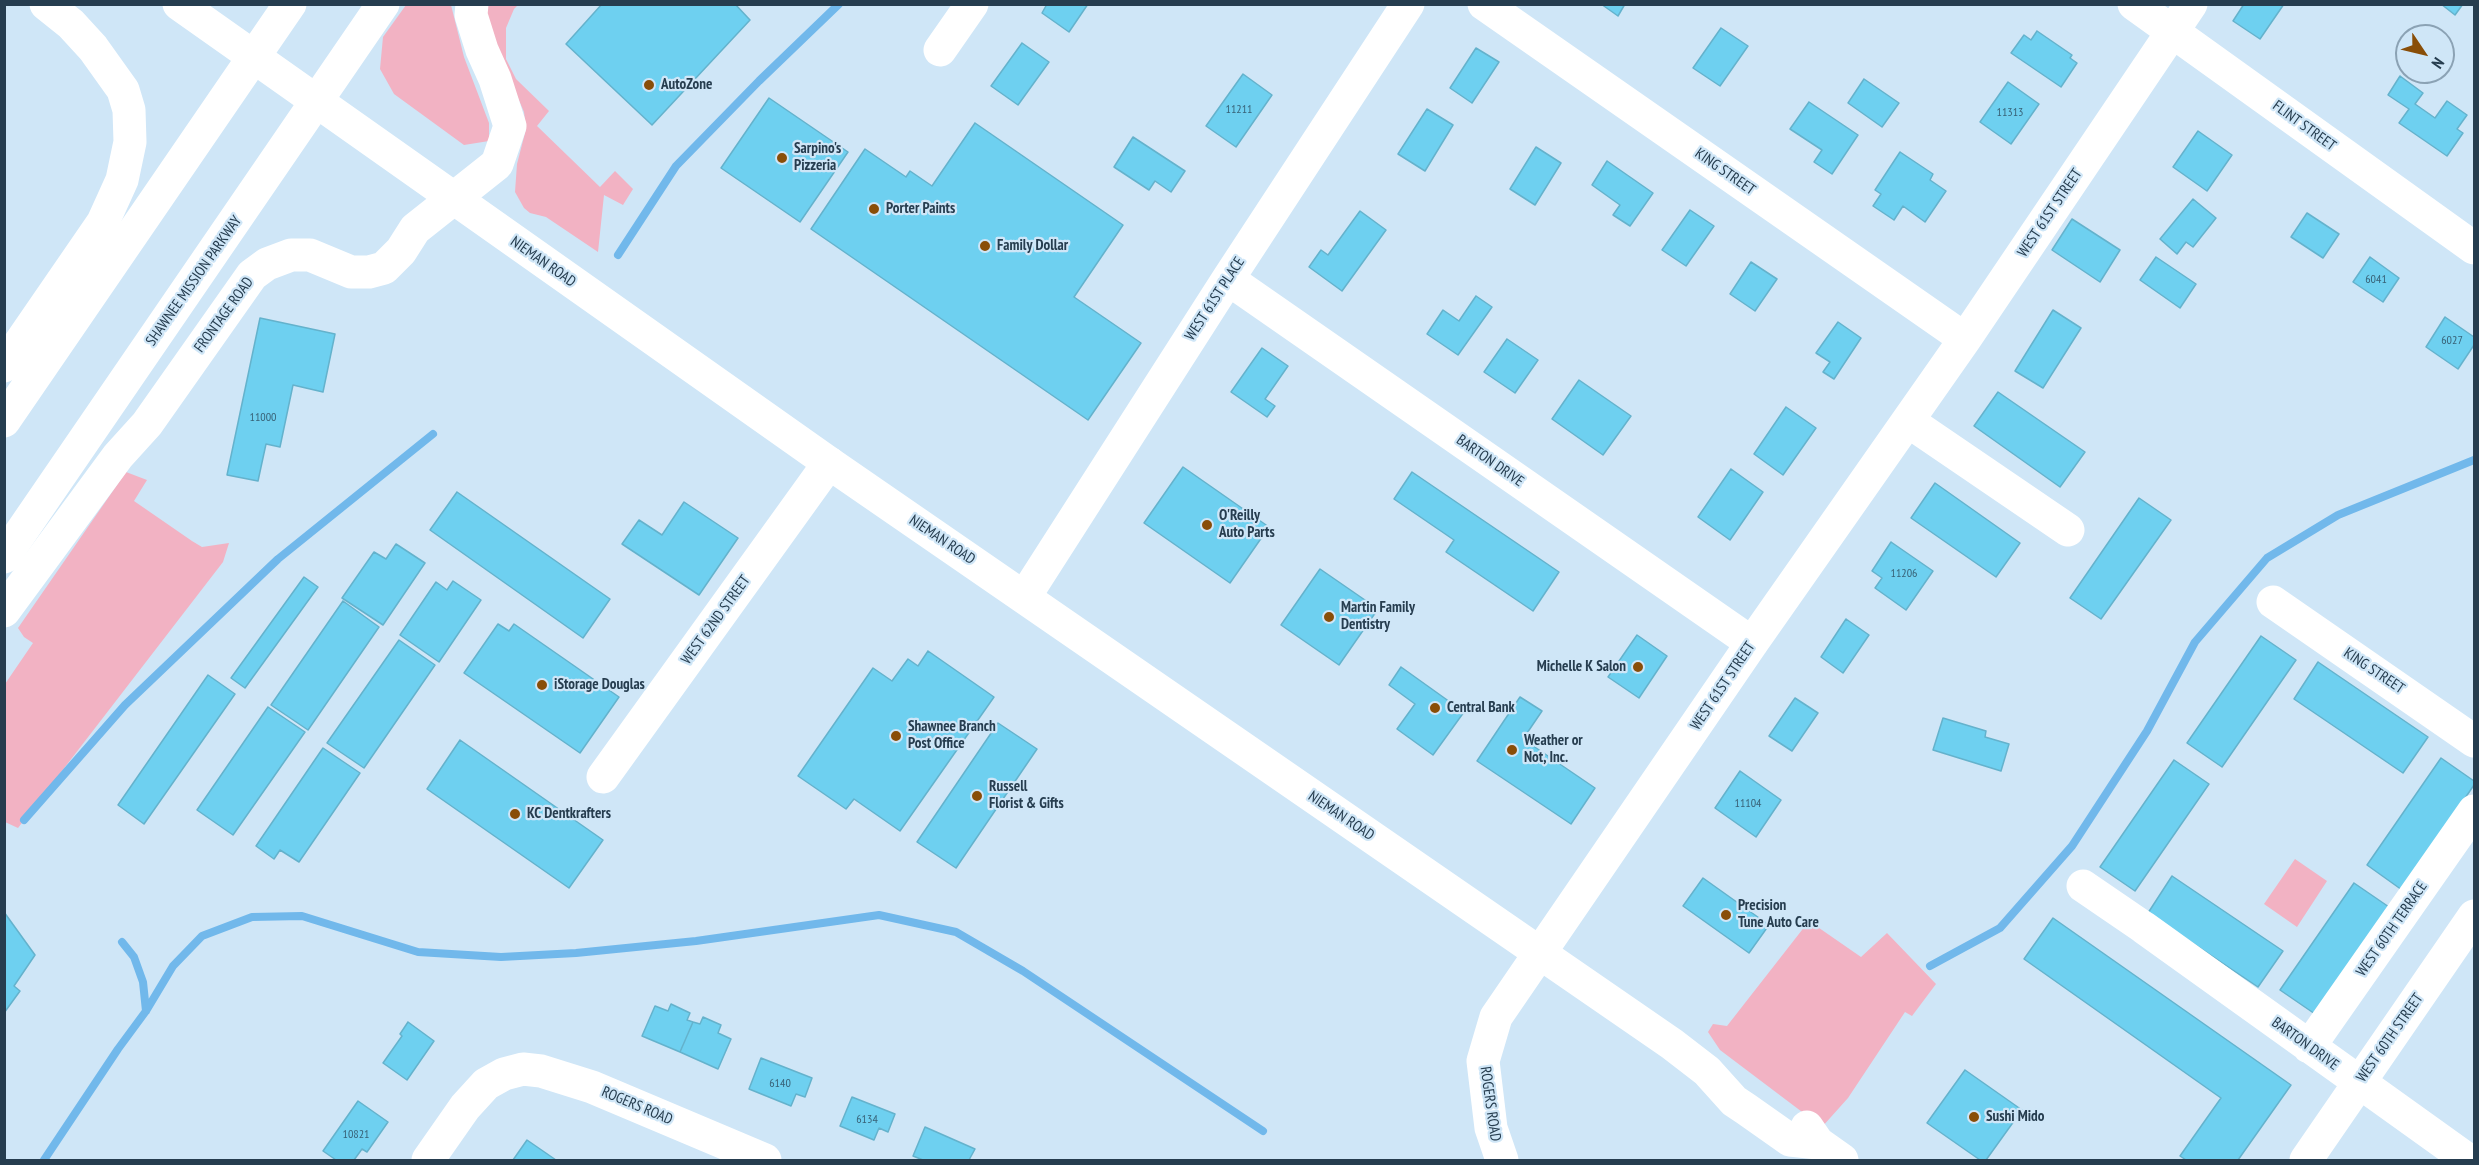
<!DOCTYPE html>
<style>
body{margin:0}
#map{position:relative;width:2479px;height:1165px;overflow:hidden;background:#cfe6f7;font-family:"PT Sans Narrow",sans-serif}
canvas{display:block}
.frame{position:absolute;inset:0;border:6px solid #263d4f;pointer-events:none}
.north{position:absolute;left:2395px;top:24px;width:60px;height:60px;box-sizing:border-box;background:#cfe6f7;border:2px solid #8ba2b4;border-radius:50%;rotate:125deg;font-size:16px;font-weight:700;line-height:24px;text-align:center;color:#263d4f}
.north::after{content:'';display:block;margin:auto;width:21px;height:27px;background:#894e08;clip-path:polygon(50% 0,100% 100%,50% 72%,0 100%)}
</style>
<div id="map">
<canvas width="2479" height="1165"></canvas>
<div class="frame"></div>
<div class="north">N</div>
</div>
<script>
const c = document.querySelector('canvas').getContext('2d');
c.lineJoin = 'round';
function fillPath(path, color) { c.fillStyle = color; c.fill(path, 'evenodd'); }
const poly = rows => new Path2D(rows.map(r => 'M' + r).join(''));
function stroke(path, color, width, dash) { c.strokeStyle = color; c.lineWidth = width; c.lineCap = dash ? 'butt' : 'round'; c.setLineDash(dash || []); c.stroke(path); }
function label(font, color, halo, rows, align = 'center') {
  c.font = font + ' "PT Sans Narrow",sans-serif'; c.lineWidth = 4.5; c.setLineDash([]); c.textBaseline = 'middle'; c.strokeStyle = halo; c.fillStyle = color; for (const [text, x, y, turn = 0] of rows) {
    c.save(); c.translate(x, y); c.rotate((+turn || 0) * Math.PI / 180); c.textAlign = isNaN(turn) ? turn : align; if (halo) c.strokeText(text, 0, 0); c.fillText(text, 0, 0); c.restore();
  }
}
fillPath(poly([
 [406,5,451,5,464,57,489,123,489,141,464,145,394,94,380,69,383,37],
 [485,5,518,5,514,9,506,28,506,59,516,79,549,111,537,126,600,187,615,171,633,189,623,205,604,195,598,252,546,217,530,213,524,208,515,192,517,164,526,129,524,112,487,26],
 [126,472,147,480,134,501,192,541,202,547,229,543,223,562,18,828,5,822,5,684,33,643,24,637,18,628],
 [2295,859,2327,881,2297,927,2264,904],
 [1809,921,1861,957,1887,933,1936,984,1912,1016,1905,1012,1848,1098,1822,1127,1720,1050,1708,1032,1713,1024,1727,1026]
]), '#f2b2c3');
stroke(poly([
 [618,255,676,166,759,81,839,4],
 [24,820,125,705,278,559,433,434],
 [122,942,134,957,143,982,146,1011],
 [1930,966,2000,928,2072,846,2147,731,2195,642,2267,558,2338,515,2474,460],
 [44,1160,118,1049,146,1011,173,966,202,936,252,917,302,916,418,952,501,957,576,953,696,941,879,915,956,932,1023,971,1263,1131]
]), '#71b8eb', 8);
const building = poly([
 [602,4,735,4,750,20,652,125,566,44,602,4],
 [1047,4,1088,4,1069,32,1042,13,1047,4],
 [1601,4,1625,4,1618,16,1601,4],
 [2244,4,2284,4,2260,39,2233,21,2244,4],
 [2441,4,2463,4,2455,15,2441,4],
 [1721,28,1748,46,1720,86,1693,68,1721,28],
 [2037,31,2072,55,2070,58,2077,63,2061,87,2011,53,2024,35,2031,40,2037,31],
 [1022,43,1049,62,1018,105,991,86,1022,43],
 [1476,48,1499,62,1472,103,1450,88,1476,48],
 [1243,74,1272,95,1236,147,1206,126,1243,74],
 [2400,76,2423,93,2415,104,2435,118,2447,101,2467,115,2457,129,2463,133,2447,156,2399,123,2409,109,2388,95,2400,76],
 [1864,79,1899,103,1882,127,1848,103,1864,79],
 [2008,82,2039,104,2011,144,1980,122,2008,82],
 [769,98,848,152,800,222,721,168,769,98],
 [1809,102,1858,135,1832,174,1814,162,1822,150,1790,129,1809,102],
 [1427,109,1453,125,1425,171,1398,154,1427,109],
 [975,123,1123,225,1074,297,1141,343,1088,420,811,229,865,149,906,177,910,171,932,186,975,123],
 [2198,131,2232,155,2207,191,2173,167,2198,131],
 [1133,137,1185,171,1171,192,1155,181,1149,190,1114,167,1133,137],
 [1536,147,1561,163,1535,205,1510,189,1536,147],
 [1900,152,1933,174,1930,180,1946,191,1925,222,1903,206,1894,220,1873,206,1881,194,1875,190,1900,152],
 [1607,161,1653,193,1630,226,1613,215,1620,205,1592,185,1607,161],
 [2193,199,2216,218,2193,247,2186,242,2177,254,2160,239,2193,199],
 [1690,210,1714,226,1686,266,1662,250,1690,210],
 [1360,211,1386,230,1342,291,1309,267,1321,250,1328,255,1360,211],
 [2307,213,2339,234,2323,258,2291,237,2307,213],
 [2072,219,2120,250,2100,282,2052,250,2072,219],
 [2156,257,2196,284,2180,308,2140,280,2156,257],
 [2370,257,2399,278,2383,302,2353,282,2370,257],
 [1751,262,1777,279,1755,311,1730,294,1751,262],
 [1476,296,1492,307,1458,355,1427,334,1443,310,1459,321,1476,296],
 [2053,310,2081,328,2043,388,2015,371,2053,310],
 [2445,317,2474,337,2474,345,2458,369,2426,347,2445,317],
 [260,318,335,334,323,392,293,385,280,447,266,444,258,481,227,475,260,318],
 [1838,322,1861,338,1834,379,1823,372,1830,362,1816,353,1838,322],
 [1507,339,1538,360,1515,393,1484,372,1507,339],
 [1262,348,1288,366,1265,399,1275,406,1267,417,1231,392,1262,348],
 [1579,380,1631,416,1603,455,1552,419,1579,380],
 [1998,392,2085,452,2060,487,1974,426,1998,392],
 [1786,407,1816,428,1783,475,1754,454,1786,407],
 [1183,467,1269,527,1230,583,1144,523,1183,467],
 [1731,469,1763,492,1730,540,1698,517,1731,469],
 [1412,472,1559,572,1533,611,1446,552,1454,540,1394,499,1412,472],
 [1935,483,2020,543,1996,577,1911,518,1935,483],
 [457,492,610,599,583,638,430,530,457,492],
 [2139,498,2171,520,2101,619,2070,598,2139,498],
 [684,502,738,538,699,595,622,544,639,520,662,535,684,502],
 [1891,542,1933,571,1906,610,1875,588,1882,578,1872,571,1891,542],
 [396,544,425,563,383,625,342,598,374,552,386,559,396,544],
 [1320,569,1378,609,1339,665,1281,625,1320,569],
 [304,577,318,587,245,688,231,678,304,577],
 [453,581,481,600,439,662,400,635,436,582,447,590,453,581],
 [343,601,379,627,308,730,271,705,343,601],
 [1846,619,1869,635,1843,673,1821,657,1846,619],
 [498,624,509,631,514,624,619,697,580,753,464,673,498,624],
 [1637,635,1667,656,1639,698,1608,677,1637,635],
 [2261,636,2296,660,2222,767,2187,743,2261,636],
 [399,640,435,665,364,768,327,743,399,640],
 [928,651,994,697,900,831,854,799,846,809,798,776,873,668,892,681,908,659,918,666,928,651],
 [2318,662,2428,737,2403,773,2294,699,2318,662],
 [1401,667,1464,712,1433,755,1397,729,1415,704,1389,685,1401,667],
 [208,675,235,694,144,824,118,805,208,675],
 [1520,697,1542,711,1523,739,1595,788,1571,824,1477,761,1520,697],
 [1795,698,1818,713,1792,751,1769,736,1795,698],
 [268,707,305,732,233,835,197,810,268,707],
 [1943,718,1986,731,1985,737,2009,744,2001,771,1933,750,1943,718],
 [998,723,1037,749,956,868,917,842,998,723],
 [460,740,603,840,569,888,427,789,460,740],
 [323,748,360,773,299,862,280,850,274,859,256,846,323,748],
 [2441,758,2474,781,2474,785,2402,890,2367,865,2441,758],
 [2174,760,2209,784,2135,891,2100,867,2174,760],
 [1740,771,1781,800,1756,837,1715,808,1740,771],
 [2172,876,2283,951,2258,987,2148,913,2172,876],
 [1703,878,1769,925,1749,953,1683,906,1703,878],
 [2354,883,2389,907,2315,1014,2280,990,2354,883],
 [4,912,35,955,14,986,20,991,4,1013,4,912],
 [2053,918,2291,1085,2238,1160,2186,1160,2180,1156,2221,1098,2024,959,2053,918],
 [671,1004,690,1013,687,1020,693,1022,680,1052,642,1036,655,1006,668,1011,671,1004],
 [703,1017,721,1025,718,1033,731,1039,718,1069,680,1052,693,1022,700,1024,703,1017],
 [408,1022,434,1041,407,1080,383,1063,402,1036,400,1034,408,1022],
 [761,1058,812,1078,805,1097,796,1094,791,1106,749,1089,761,1058],
 [1965,1070,2022,1110,1986,1160,1980,1160,1927,1123,1965,1070],
 [852,1097,895,1114,888,1132,879,1128,874,1140,840,1126,852,1097],
 [358,1101,388,1122,367,1152,362,1149,354,1160,336,1160,323,1151,358,1101],
 [925,1127,975,1149,969,1160,923,1160,913,1156,925,1127],
 [527,1140,556,1160,513,1160,527,1140]
]);
fillPath(building, '#6ed0f0');
stroke(building, '#64b2cc', 1.5);
stroke(poly([
 [1484,4,1965,339],
 [2134,4,2474,248],
 [940,50,972,4],
 [1228,279,1752,643],
 [4,366,103,222,122,180,130,142,129,110,123,90,93,48,71,24,46,4],
 [1908,421,2068,530],
 [1025,596,1228,279,1408,4],
 [2273,602,2474,741],
 [4,611,118,456,147,424,252,275,267,264,291,255,310,255,351,272,369,272,384,268,401,251,415,229,497,164,510,126,495,79,482,50,471,15,472,4],
 [603,777,829,463],
 [2083,886,2143,927,2468,1160],
 [2309,1047,2474,811],
 [428,1160,465,1107,486,1084,504,1074,523,1069,541,1071,592,1087,765,1160],
 [1502,1160,1491,1128,1483,1061,1496,1017,1752,643,1965,339,2191,4],
 [2306,1160,2474,916]
]), '#fff', 33);
stroke(poly([
 [179,4,829,463,1672,1044,1707,1071,1734,1101,1746,1109,1790,1140,1818,1143],
 [1807,1127,1818,1143,1842,1160]
]), '#fff', 33);
stroke(poly([
 [4,421,290,4],
 [4,557,383,4]
]), '#fff', 33);
for (const [x, y, r, color] of [
 [649,85,6,"#894e08"],
 [782,158,6,"#894e08"],
 [874,209,6,"#894e08"],
 [985,246,6,"#894e08"],
 [1207,525,6,"#894e08"],
 [1329,617,6,"#894e08"],
 [1638,667,6,"#894e08"],
 [542,685,6,"#894e08"],
 [1435,708,6,"#894e08"],
 [896,736,6,"#894e08"],
 [1512,750,6,"#894e08"],
 [977,796,6,"#894e08"],
 [515,814,6,"#894e08"],
 [1726,915,6,"#894e08"],
 [1974,1117,6,"#894e08"]
]) { const dot = new Path2D(); dot.arc(x, y, r, 0, 2 * Math.PI); c.fillStyle = color; c.fill(dot); stroke(dot, '#cfe6f7', 2); }
label('12px', '#386277', null, [
 ["11211",1239,110],
 ["11313",2010,113],
 ["6041",2376,280],
 ["6027",2452,341],
 ["11000",263,418],
 ["11206",1904,574],
 ["11104",1748,804],
 ["6140",780,1084],
 ["6134",867,1120],
 ["10821",356,1135]
]);
label('bold 15px', '#263d4f', '#cfe6f7', [
 ["AutoZone",661,85],
 ["Sarpino's",794,149],
 ["Pizzeria",794,166],
 ["Porter Paints",886,209],
 ["Family Dollar",997,246],
 ["O'Reilly",1219,516],
 ["Auto Parts",1219,533],
 ["Martin Family",1341,608],
 ["Dentistry",1341,625],
 ["Michelle K Salon",1626,667,"right"],
 ["iStorage Douglas",554,685],
 ["Central Bank",1447,708],
 ["Shawnee Branch",908,727],
 ["Post Office",908,744],
 ["Weather or",1524,741],
 ["Not, Inc.",1524,758],
 ["Russell",989,787],
 ["Florist & Gifts",989,804],
 ["KC Dentkrafters",527,814],
 ["Precision",1738,906],
 ["Tune Auto Care",1738,923],
 ["Sushi Mido",1986,1117]
], 'left');
label('15px', '#263d4f', '#cfe6f7', [
 ["FLINT STREET",2304,126,36],
 ["KING STREET",1725,172,35],
 ["WEST 61ST STREET",2050,213,-56],
 ["NIEMAN ROAD",543,262,35],
 ["SHAWNEE MISSION PARKWAY",194,281,-55],
 ["WEST 61ST PLACE",1215,299,-57],
 ["FRONTAGE ROAD",224,315,-54],
 ["BARTON DRIVE",1490,461,35],
 ["NIEMAN ROAD",942,540,34],
 ["WEST 62ND STREET",716,620,-54],
 ["KING STREET",2374,671,34],
 ["WEST 61ST STREET",1723,686,-56],
 ["NIEMAN ROAD",1341,816,34],
 ["WEST 60TH TERRACE",2392,929,-55],
 ["WEST 60TH STREET",2390,1038,-55],
 ["BARTON DRIVE",2305,1044,36],
 ["ROGERS ROAD",1490,1104,82],
 ["ROGERS ROAD",637,1106,23]
]);
</script>
